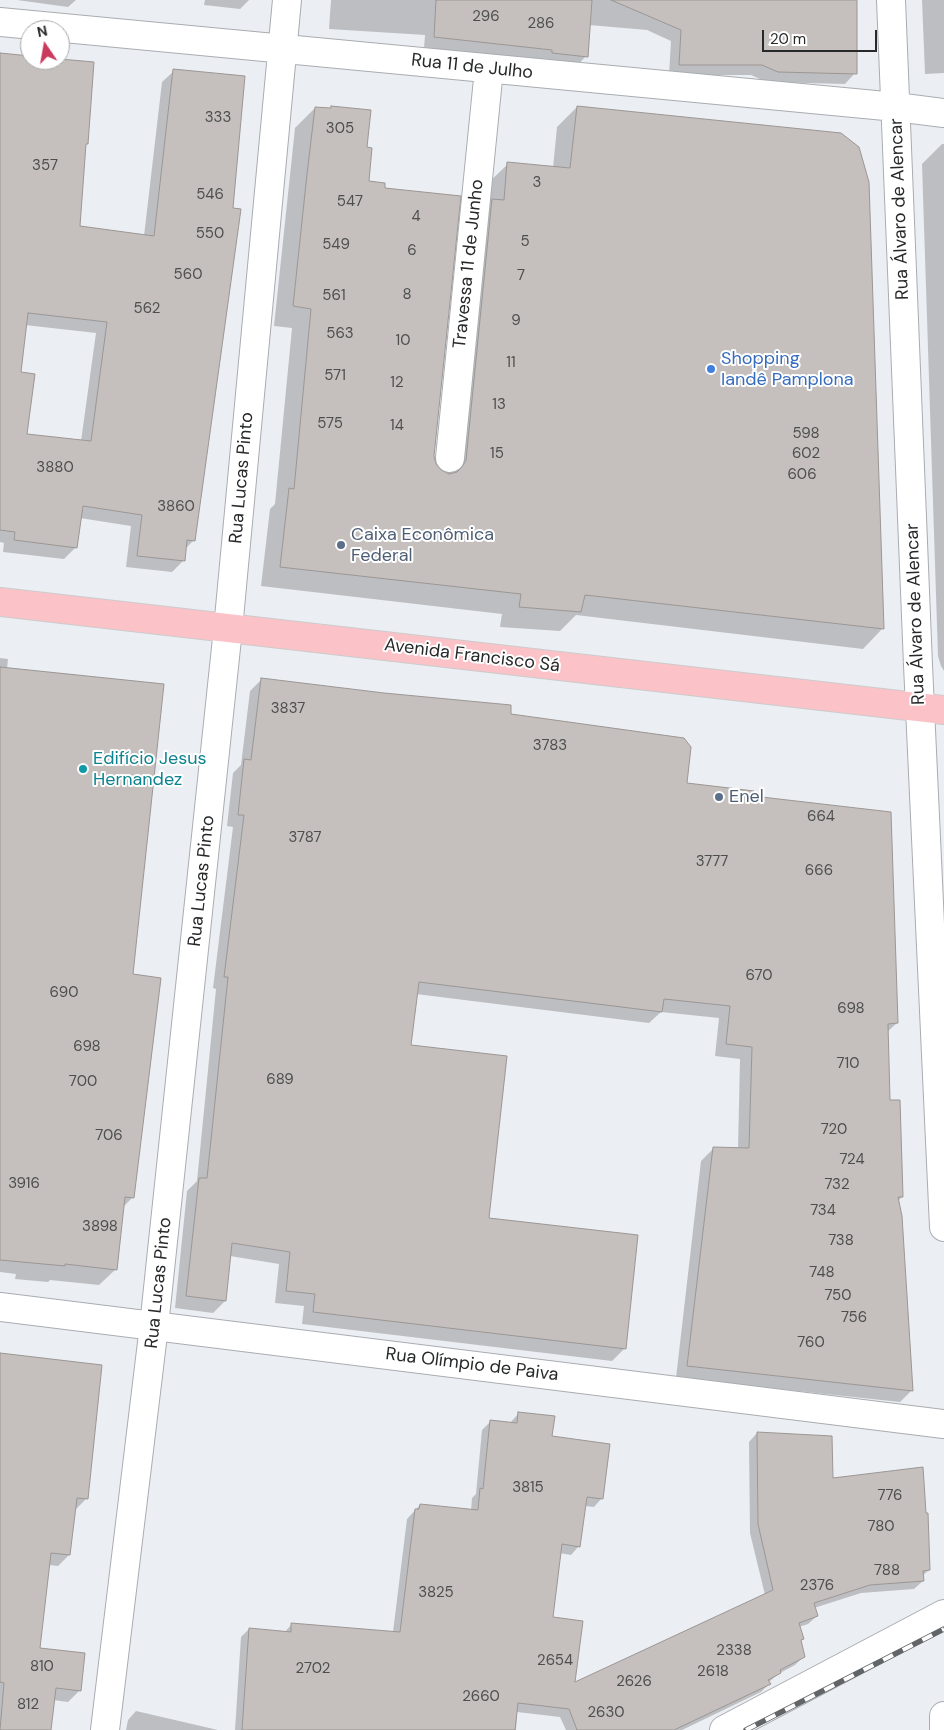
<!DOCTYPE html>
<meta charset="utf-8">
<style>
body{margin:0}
#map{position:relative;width:944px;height:1730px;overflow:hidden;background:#ebeef3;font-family:"DM Sans",sans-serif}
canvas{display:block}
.north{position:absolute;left:20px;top:20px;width:50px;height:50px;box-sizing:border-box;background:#fff;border:1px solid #a8a9a9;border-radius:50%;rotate:348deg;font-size:14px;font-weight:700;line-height:20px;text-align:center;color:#262829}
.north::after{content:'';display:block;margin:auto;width:18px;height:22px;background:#ca3a5d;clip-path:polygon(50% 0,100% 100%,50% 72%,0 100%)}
.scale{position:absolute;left:762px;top:30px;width:115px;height:22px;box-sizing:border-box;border:2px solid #262829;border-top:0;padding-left:6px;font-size:15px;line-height:18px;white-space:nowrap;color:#262829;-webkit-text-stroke:4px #fff;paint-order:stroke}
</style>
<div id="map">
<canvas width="944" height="1730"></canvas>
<div class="north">N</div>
<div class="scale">20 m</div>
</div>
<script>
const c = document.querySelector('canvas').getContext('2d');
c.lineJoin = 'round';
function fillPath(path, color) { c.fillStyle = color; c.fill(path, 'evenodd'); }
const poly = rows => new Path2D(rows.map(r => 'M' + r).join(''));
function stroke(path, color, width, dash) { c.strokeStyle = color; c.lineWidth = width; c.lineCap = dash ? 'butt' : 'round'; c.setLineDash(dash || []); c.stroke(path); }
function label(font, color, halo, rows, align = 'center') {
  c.font = font + ' "DM Sans",sans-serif'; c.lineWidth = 4; c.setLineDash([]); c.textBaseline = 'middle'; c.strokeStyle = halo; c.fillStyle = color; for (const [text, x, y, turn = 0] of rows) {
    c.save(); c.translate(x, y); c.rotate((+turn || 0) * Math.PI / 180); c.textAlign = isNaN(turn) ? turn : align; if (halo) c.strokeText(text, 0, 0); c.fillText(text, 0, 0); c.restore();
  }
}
fillPath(poly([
 [17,0,76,0,68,7],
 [205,0,249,0,240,9,204,5],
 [331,0,856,0,855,73,845,84,767,82,751,75,669,75,671,41,647,30,589,25,586,56,576,67,542,60,424,48,425,35,329,29],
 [922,0,944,0,944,73,925,74],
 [0,54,30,57,30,60,60,60,87,143,85,145,79,227,144,236,162,82,174,71,194,540,185,549,184,560,172,572,126,567,131,526,80,518,76,547,64,559,3,552,4,543,0,542],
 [25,325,96,333,81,441,26,435,20,373],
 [577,107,867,182,882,629,863,649,576,615,560,631,500,627,502,614,261,586,270,509,275,504,292,328,274,326,295,128,315,108,365,148,367,182,434,464,440,471,447,474,472,220,488,183,508,164,553,168,557,127],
 [942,144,944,144,944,671,941,666,938,656,922,164],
 [0,658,8,659,7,669,132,976,133,1197,122,1208,116,1269,99,1285,50,1280,48,1282,15,1279,16,1274,0,1272],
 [262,679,509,716,685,784,752,797,897,1023,887,1032,889,1101,902,1197,898,1201,912,1390,900,1402,676,1378,701,1161,713,1149,738,1149,740,1059,715,1056,719,1018,661,1012,649,1023,416,994,410,1046,488,1219,624,1349,612,1361,302,1324,304,1306,275,1303,279,1264,230,1256,225,1301,213,1313,175,1308,187,1191,197,1181,216,989,213,988,233,827,227,826,233,773,241,765,250,691],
 [0,1354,86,1499,75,1510,69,1555,58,1566,49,1565,38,1649,80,1690,68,1702,53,1700,50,1730,0,1730],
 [519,1413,550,1437,602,1498,594,1507,585,1506,579,1546,571,1555,559,1553,551,1618,573,1684,765,1595,750,1533,749,1442,757,1433,832,1479,929,1570,922,1576,923,1581,914,1589,861,1593,814,1608,817,1616,808,1624,799,1627,803,1639,800,1641,803,1657,795,1665,778,1674,768,1683,769,1684,761,1692,682,1730,566,1730,560,1717,517,1712,516,1730,235,1730,241,1637,249,1629,284,1633,292,1624,393,1632,407,1519,420,1505,471,1511,472,1498,476,1494,482,1430,491,1421,510,1423],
 [136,1711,218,1730,126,1730,128,1720]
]), '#0003');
const building = poly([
 [436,0,592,0,588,57,552,53,552,50,434,37,436,0],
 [611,0,857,0,857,74,778,72,762,65,679,65,681,30,611,0],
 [0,53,30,56,30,60,60,60,60,59,94,62,88,144,86,144,80,226,154,236,173,69,245,76,233,208,241,209,195,541,187,540,185,561,137,556,142,515,83,506,77,548,14,540,15,532,0,530,0,53],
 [28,313,107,322,91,441,27,434,35,374,21,372,28,313],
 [331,106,371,110,367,147,372,148,369,181,385,183,385,188,461,196,434,456,436,464,441,470,449,474,457,472,462,467,466,460,492,199,504,200,507,162,570,168,577,106,841,133,859,147,869,182,884,629,585,595,581,612,519,607,521,594,280,567,289,488,294,489,311,309,293,306,307,174,315,107,331,108,331,106],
 [0,667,164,684,133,974,161,978,134,1198,125,1197,117,1270,65,1264,65,1266,0,1260,0,667],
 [261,678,384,693,511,705,511,714,684,738,691,747,687,783,754,791,753,796,891,812,898,1023,888,1024,890,1100,900,1100,903,1197,898,1197,902,1216,913,1391,687,1366,713,1147,749,1148,752,1047,726,1044,730,1006,664,999,662,1012,419,982,411,1045,507,1056,489,1218,638,1235,626,1349,313,1312,315,1294,286,1291,290,1252,232,1243,226,1301,186,1296,199,1178,207,1178,228,977,224,977,244,815,238,815,244,759,251,760,261,678],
 [0,1353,102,1365,88,1499,77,1498,70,1555,51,1553,40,1648,85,1653,81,1691,56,1688,51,1730,0,1730,4,1683,0,1682,0,1353],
 [518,1412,555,1416,552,1436,610,1444,603,1499,587,1497,580,1547,562,1544,553,1617,583,1621,575,1682,773,1590,758,1524,757,1432,832,1436,833,1478,923,1467,926,1513,928,1513,930,1570,923,1571,924,1581,870,1585,814,1603,818,1616,799,1623,804,1639,801,1640,805,1657,780,1670,781,1673,768,1680,771,1684,674,1730,577,1730,569,1709,518,1703,515,1730,242,1730,249,1628,291,1632,291,1623,400,1632,415,1509,419,1509,420,1504,478,1510,480,1488,483,1489,490,1420,517,1423,518,1412]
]);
fillPath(building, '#c5c0bd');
stroke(building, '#9b9693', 1);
const minor = poly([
 [891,0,918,665,944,1227],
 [0,22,896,107,944,113],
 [450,458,489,69],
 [0,1307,944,1424],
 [105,1730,154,1326,228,629,287,0],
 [724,1730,944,1614],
 [944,1730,944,1716]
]);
const major = poly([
 [0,602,944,710]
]);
stroke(minor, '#a9acb0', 30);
stroke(major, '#cbcbcc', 30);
stroke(minor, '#fff', 28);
stroke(major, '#fbc3c8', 28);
const rail = poly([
 [746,1730,944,1629]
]);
stroke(rail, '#626567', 5.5);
stroke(rail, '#fff', 4, [11]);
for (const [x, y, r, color] of [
 [711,369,5,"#3f7fe0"],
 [341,545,5,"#5c6f8a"],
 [83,769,5,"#0f9aa8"],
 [719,797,5,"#5c6f8a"]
]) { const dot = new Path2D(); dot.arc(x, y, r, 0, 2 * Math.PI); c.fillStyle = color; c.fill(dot); stroke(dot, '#fff', 2); }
label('15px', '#4e4e4e', null, [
 ["296",486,17],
 ["286",541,24],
 ["333",218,118],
 ["305",340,129],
 ["357",45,166],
 ["3",537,183],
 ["546",210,195],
 ["547",350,202],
 ["4",416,217],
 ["550",210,234],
 ["5",525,242],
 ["549",336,245],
 ["6",412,251],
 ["560",188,275],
 ["7",521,276],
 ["8",407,295],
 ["561",334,296],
 ["562",147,309],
 ["9",516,321],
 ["563",340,334],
 ["10",403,341],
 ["11",511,363],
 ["571",335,376],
 ["12",397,383],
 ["13",499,405],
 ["575",330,424],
 ["14",397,426],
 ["598",806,434],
 ["15",497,454],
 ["602",806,454],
 ["3880",55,468],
 ["606",802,475],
 ["3860",176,507],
 ["3837",288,709],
 ["3783",550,746],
 ["664",821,817],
 ["3787",305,838],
 ["3777",712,862],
 ["666",819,871],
 ["670",759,976],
 ["690",64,993],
 ["698",851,1009],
 ["698",87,1047],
 ["710",848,1064],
 ["689",280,1080],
 ["700",83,1082],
 ["720",834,1130],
 ["706",109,1136],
 ["724",852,1160],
 ["3916",24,1184],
 ["732",837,1185],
 ["734",823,1211],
 ["3898",100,1227],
 ["738",841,1241],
 ["748",822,1273],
 ["750",838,1296],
 ["756",854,1318],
 ["760",811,1343],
 ["3815",528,1488],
 ["776",890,1496],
 ["780",881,1527],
 ["788",887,1571],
 ["2376",817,1586],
 ["3825",436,1593],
 ["2338",734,1651],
 ["2654",555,1661],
 ["810",42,1667],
 ["2702",313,1669],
 ["2618",713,1672],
 ["2626",634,1682],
 ["2660",481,1697],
 ["812",28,1705],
 ["2630",606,1713]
]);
label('18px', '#262829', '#fff', [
 ["Rua 11 de Julho",472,67,6],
 ["Rua Álvaro de Alencar",900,209,-92],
 ["Travessa 11 de Junho",469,264,-84],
 ["Rua Lucas Pinto",242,478,-85],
 ["Rua Álvaro de Alencar",916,614,-92],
 ["Avenida Francisco Sá",472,656,7],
 ["Rua Lucas Pinto",202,881,-84],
 ["Rua Lucas Pinto",159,1283,-84],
 ["Rua Olímpio de Paiva",472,1365,7]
]);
label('18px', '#366cbe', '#fff', [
 ["Shopping",721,359],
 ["Iandê Pamplona",721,380]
], 'left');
label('18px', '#4e5e75', '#fff', [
 ["Caixa Econômica",351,535],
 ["Federal",351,556],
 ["Enel",729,797]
], 'left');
label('18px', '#0d838f', '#fff', [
 ["Edifício Jesus",93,759],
 ["Hernandez",93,780]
], 'left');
</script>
